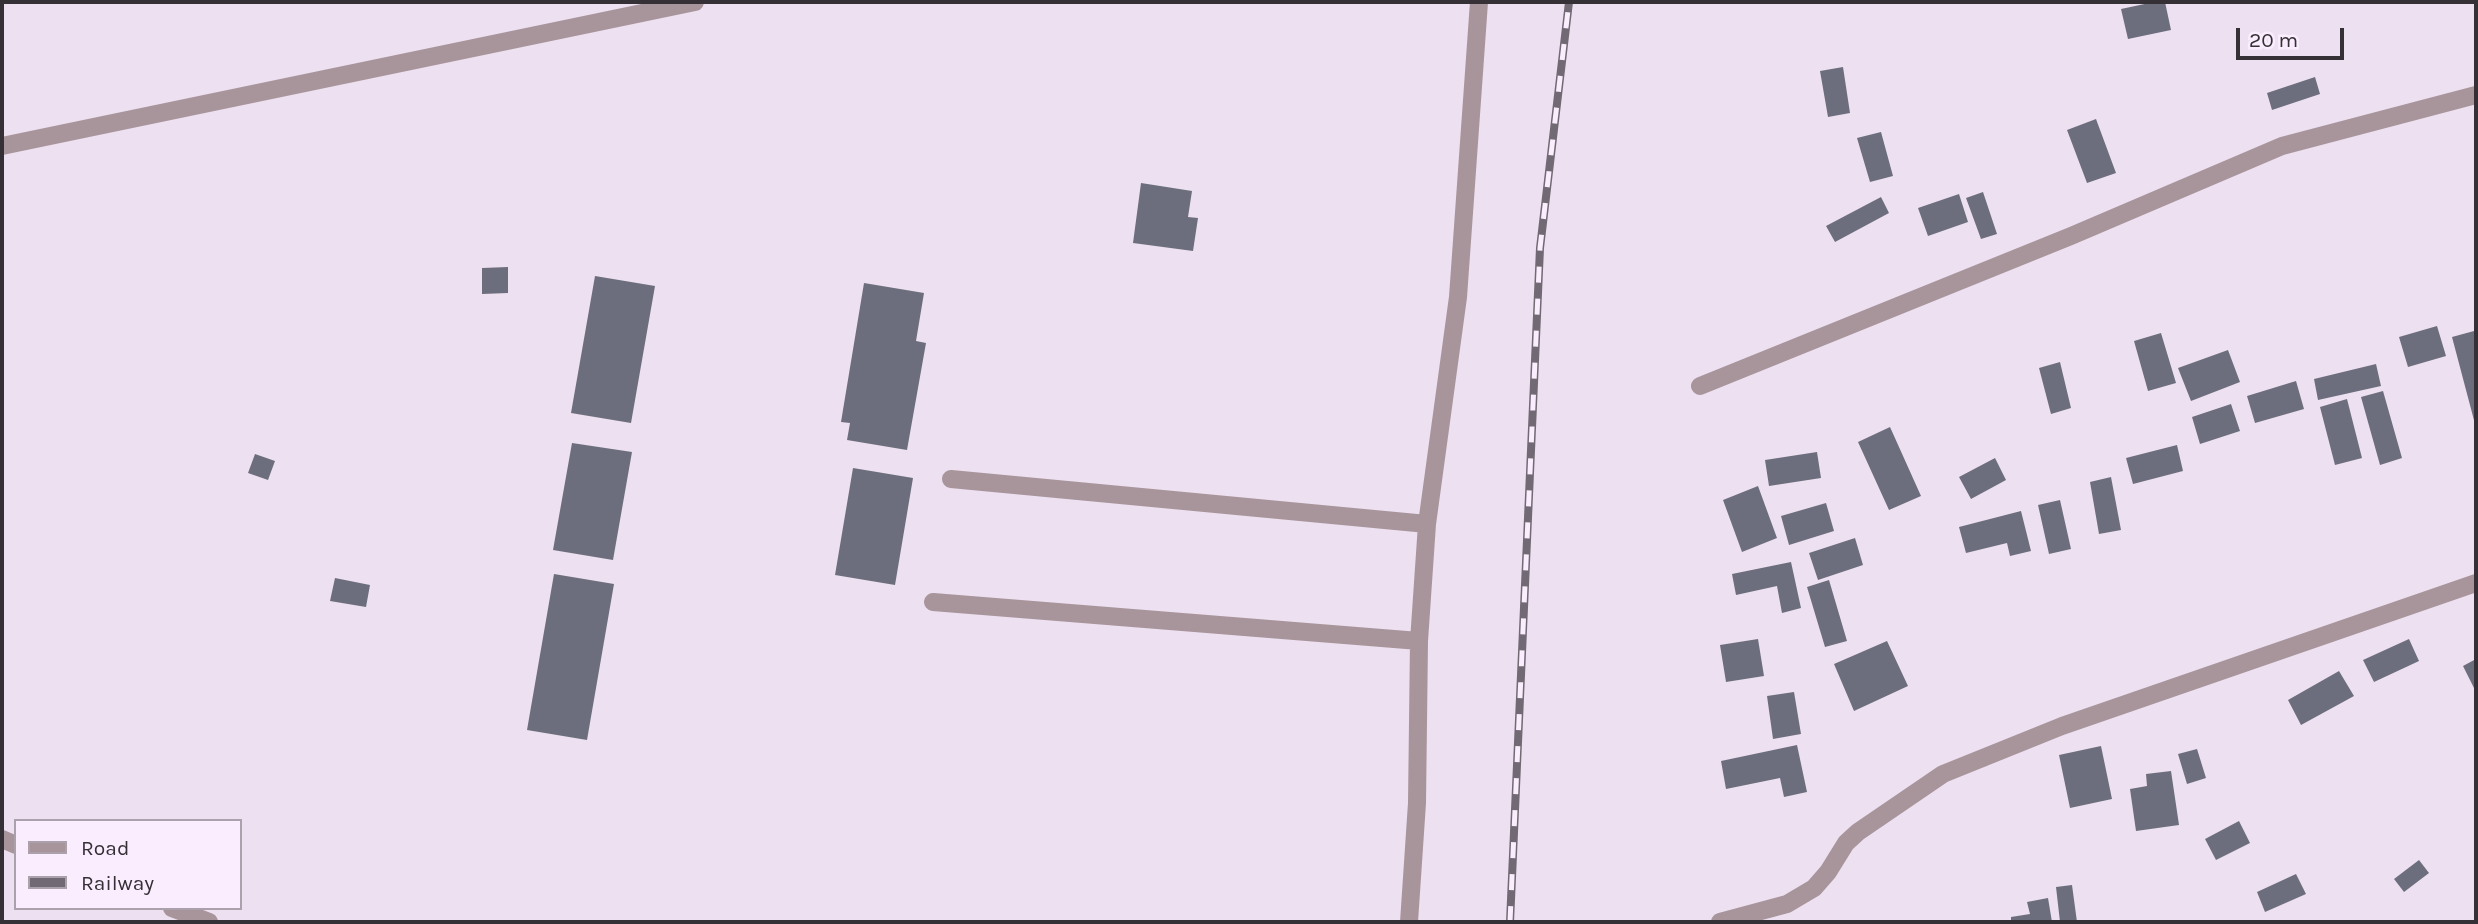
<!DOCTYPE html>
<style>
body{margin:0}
#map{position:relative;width:2478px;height:924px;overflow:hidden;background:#ede0f0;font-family:Karla,sans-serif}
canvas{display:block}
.frame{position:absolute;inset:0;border:4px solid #353036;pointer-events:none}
.legend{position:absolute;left:14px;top:819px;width:228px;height:91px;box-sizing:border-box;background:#faedfd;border:2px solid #aba1ad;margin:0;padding:9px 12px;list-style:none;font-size:21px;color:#353036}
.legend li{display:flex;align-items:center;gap:14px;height:35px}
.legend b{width:35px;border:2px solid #aba1ad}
.scale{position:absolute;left:2236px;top:28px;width:108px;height:32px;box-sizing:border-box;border:4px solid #353036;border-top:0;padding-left:9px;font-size:21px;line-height:24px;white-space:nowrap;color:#353036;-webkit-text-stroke:5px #faedfd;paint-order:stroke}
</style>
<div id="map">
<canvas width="2478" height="924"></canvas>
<div class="frame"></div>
<ul class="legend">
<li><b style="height:9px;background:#a8949b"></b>Road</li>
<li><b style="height:9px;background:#716973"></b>Railway</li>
</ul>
<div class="scale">20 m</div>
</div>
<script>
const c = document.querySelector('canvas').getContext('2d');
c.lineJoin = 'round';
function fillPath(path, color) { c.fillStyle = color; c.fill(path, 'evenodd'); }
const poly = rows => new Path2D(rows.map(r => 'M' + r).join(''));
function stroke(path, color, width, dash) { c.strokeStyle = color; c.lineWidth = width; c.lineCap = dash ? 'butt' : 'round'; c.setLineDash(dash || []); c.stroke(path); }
fillPath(poly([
 [2154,2,2165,2,2171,30,2128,39,2121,9],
 [1843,67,1850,113,1828,117,1820,71],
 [2315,77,2320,94,2272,110,2267,93],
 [2096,119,2116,173,2087,183,2067,130],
 [1881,132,1893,176,1870,182,1857,138],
 [1141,183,1192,191,1188,217,1198,218,1193,251,1133,243],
 [1983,192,1997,234,1981,239,1966,198],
 [1959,194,1968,222,1928,236,1918,208],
 [1881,197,1889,213,1835,242,1826,226],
 [508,267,508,293,482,294,482,268],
 [595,276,655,286,631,423,571,413],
 [864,283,924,293,916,341,926,343,907,450,847,440,850,423,841,422],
 [2437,326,2446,356,2408,367,2399,337],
 [2474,331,2476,340,2475,424,2452,337],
 [2161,333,2176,383,2148,391,2134,341],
 [2228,350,2240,382,2191,401,2178,368],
 [2060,362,2071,408,2051,414,2039,368],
 [2376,364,2381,386,2318,400,2314,379],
 [2296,381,2304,409,2255,423,2247,396],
 [2383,391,2402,458,2380,465,2361,397],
 [2347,399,2362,458,2335,465,2320,407],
 [2231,404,2240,431,2200,444,2192,417],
 [1890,427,1921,496,1889,510,1858,442],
 [572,443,632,452,613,560,553,550],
 [2177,445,2183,471,2133,484,2126,458],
 [1817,452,1821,478,1769,486,1765,460],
 [255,454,275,461,268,480,248,473],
 [1995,458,2006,480,1971,499,1959,477],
 [853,468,913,478,895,585,835,575],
 [2111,477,2121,530,2099,534,2090,482],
 [1758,486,1777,538,1742,552,1723,500],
 [2060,500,2071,549,2049,554,2038,505],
 [1826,503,1834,531,1789,545,1781,516],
 [2021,511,2031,551,2010,556,2007,543,1966,553,1959,527],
 [1855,538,1863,565,1818,580,1809,553],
 [1791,562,1801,608,1782,613,1777,586,1736,595,1732,574],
 [554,574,614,584,587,740,527,730],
 [335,578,370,585,366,607,330,601],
 [1829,580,1847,641,1825,647,1807,587],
 [1758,639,1764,676,1726,682,1720,645],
 [2409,639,2419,661,2374,682,2363,660],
 [1887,641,1908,686,1854,711,1834,664],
 [2476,659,2476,692,2463,666],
 [2339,671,2354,696,2301,725,2288,700],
 [1794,692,1801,734,1773,739,1767,696],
 [1797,745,1807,792,1784,797,1780,778,1726,789,1721,761],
 [2101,746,2112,799,2070,808,2059,755],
 [2197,749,2206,778,2187,784,2178,754],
 [2171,771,2179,825,2136,831,2130,789,2147,786,2146,774],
 [2239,821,2250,843,2216,860,2205,839],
 [2419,860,2429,873,2404,892,2394,879],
 [2296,874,2306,894,2265,912,2257,892],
 [2072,885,2077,922,2060,922,2056,887],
 [2048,898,2052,922,2011,922,2011,917,2030,914,2027,902]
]), '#6d6e7d');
stroke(poly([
 [2,146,695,2],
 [1700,386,2071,236,2282,146,2476,95],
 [951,479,1427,524],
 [933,602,1419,641],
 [2,839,16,845],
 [172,908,209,922],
 [1409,922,1417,803,1419,641,1427,524,1458,297,1479,2],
 [1720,922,1787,904,1814,888,1828,872,1846,843,1858,832,1943,774,2062,726,2476,583]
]), '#a8949b', 18);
const rail = poly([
 [1510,922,1540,248,1569,2]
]);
stroke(rail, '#716973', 8);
stroke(rail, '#faedfd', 5, [16]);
</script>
